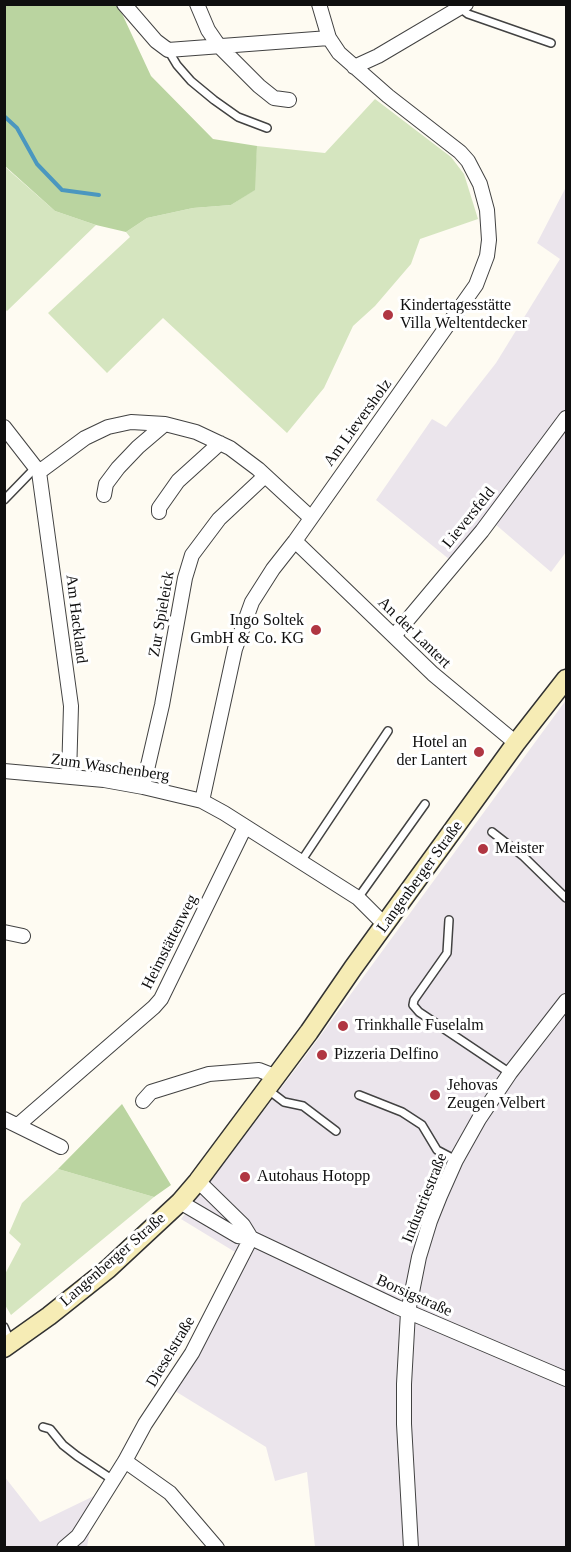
<!DOCTYPE html>
<meta charset="utf-8">
<style>
body{margin:0}
#map{position:relative;width:571px;height:1552px;overflow:hidden;background:#fefbf2;font-family:"Times New Roman",serif}
canvas{display:block}
.frame{position:absolute;inset:0;border:6px solid #0f0f0f;pointer-events:none}
</style>
<div id="map">
<canvas width="571" height="1552"></canvas>
<div class="frame"></div>
</div>
<script>
const c = document.querySelector('canvas').getContext('2d');
c.lineJoin = 'round';
function fillPath(path, color) { c.fillStyle = color; c.fill(path, 'evenodd'); }
const poly = rows => new Path2D(rows.map(r => 'M' + r).join(''));
function stroke(path, color, width, dash) { c.strokeStyle = color; c.lineWidth = width; c.lineCap = dash ? 'butt' : 'round'; c.setLineDash(dash || []); c.stroke(path); }
function label(font, color, halo, rows, align = 'center') {
  c.font = font + ' "Times New Roman",serif'; c.lineWidth = 6; c.setLineDash([]); c.textBaseline = 'middle'; c.strokeStyle = halo; c.fillStyle = color; for (const [text, x, y, turn = 0] of rows) {
    c.save(); c.translate(x, y); c.rotate((+turn || 0) * Math.PI / 180); c.textAlign = isNaN(turn) ? turn : align; if (halo) c.strokeText(text, 0, 0); c.fillText(text, 0, 0); c.restore();
  }
}
fillPath(poly([
 [566,187,566,552,551,572,495,524,460,568,376,500,432,419,446,427,496,363,560,259,537,243],
 [566,700,566,1547,315,1547,307,1472,275,1481,266,1447,175,1391,235,1252,181,1219,304,1058],
 [4,1476,40,1522,96,1495,87,1547,5,1547]
]), '#ebe5ec');
fillPath(poly([
 [375,99,451,157,464,174,478,219,420,239,411,264,375,306,353,326,324,388,287,433,163,318,107,373,48,313,130,237,126,232,147,218,193,208,231,205,254,190,257,146,325,153],
 [4,166,55,211,96,225,7,311,4,309],
 [58,1169,154,1197,11,1315,5,1305,4,1276,21,1244,9,1233,22,1203]
]), '#d5e5bf');
fillPath(poly([
 [5,5,118,5,151,76,213,139,257,146,255,190,231,205,193,208,147,218,126,232,96,225,55,211,5,166],
 [122,1104,171,1185,154,1197,58,1169]
]), '#bad4a0');
stroke(poly([
 [4,116,17,128,37,164,62,190,99,195]
]), '#4b97bf', 4);
const service = poly([
 [460,8,468,14,551,43],
 [168,50,177,65,191,81,214,100,238,117,267,128],
 [4,500,36,467],
 [492,832,523,856,566,898],
 [300,863,388,731],
 [358,898,425,804],
 [449,920,447,953,414,1000,413,1005,419,1012,510,1073],
 [267,1089,284,1102,303,1106,336,1131],
 [359,1095,402,1112,422,1125,437,1150,456,1160],
 [4,1327,10,1341],
 [43,1427,50,1429,63,1445,77,1456,113,1480]
]);
const minor = poly([
 [124,4,156,41,168,50,329,38],
 [197,4,208,30,219,46,259,86,274,98,289,100],
 [354,67,378,56,466,4],
 [4,427,39,472,71,706,69,776],
 [39,472,85,438,108,427,131,422,165,424,196,432,230,448,258,469,310,517],
 [104,495,106,484,118,468,138,447,165,424],
 [159,512,159,508,178,481,220,443],
 [295,541,433,674,516,743],
 [394,636,482,531,566,418],
 [4,771,104,780,143,787,202,801,224,813,358,898,385,925],
 [143,787,162,705,185,578,192,555,219,519,265,476],
 [202,801,235,649,252,602,273,569,295,541,476,285,487,256,489,240,487,210,480,184,468,161,460,152,388,96,339,53,329,38,319,4],
 [4,932,23,936],
 [143,1101,151,1092,209,1074,259,1070,277,1077],
 [4,1119,61,1147],
 [18,1125,154,1007,161,999,245,827],
 [198,1181,243,1225,251,1238],
 [180,1202,238,1236,251,1238,397,1307,566,1379],
 [125,1461,170,1493,217,1548],
 [64,1548,78,1536,85,1525,125,1461,145,1424,192,1353,251,1238],
 [411,1548,404,1424,404,1384,408,1312,419,1257,430,1221,440,1196,456,1160,479,1119,510,1073,566,1001]
]);
const secondary = poly([
 [4,1348,49,1316,108,1269,180,1202,198,1181,309,1032,353,968,516,743,566,679]
]);
stroke(service, '#424242', 10);
stroke(minor, '#424242', 16);
stroke(secondary, '#313131', 21);
stroke(service, '#fff', 7);
stroke(minor, '#fff', 14);
stroke(secondary, '#f6ecb5', 18);
for (const [x, y, r, color] of [
 [388,315,6,"#b03642"],
 [316,630,6,"#b03642"],
 [479,752,6,"#b03642"],
 [483,849,6,"#b03642"],
 [343,1026,6,"#b03642"],
 [322,1055,6,"#b03642"],
 [435,1095,6,"#b03642"],
 [245,1177,6,"#b03642"]
]) { const dot = new Path2D(); dot.arc(x, y, r, 0, 2 * Math.PI); c.fillStyle = color; c.fill(dot); stroke(dot, '#fff', 2); }
label('16px', '#0f0f0f', '#fff', [
 ["Kindertagesstätte",400,306],
 ["Villa Weltentdecker",400,324],
 ["Ingo Soltek",304,621,"right"],
 ["GmbH & Co. KG",304,639,"right"],
 ["Hotel an",467,743,"right"],
 ["der Lantert",467,761,"right"],
 ["Meister",495,849],
 ["Trinkhalle Fuselalm",355,1026],
 ["Pizzeria Delfino",334,1055],
 ["Jehovas",447,1086],
 ["Zeugen Velbert",447,1104],
 ["Autohaus Hotopp",257,1177]
], 'left');
label('16px', '#0f0f0f', '#fff', [
 ["Am Lieversholz",358,423,-54],
 ["Lieversfeld",469,518,-51],
 ["Zur Spieleick",162,614,-80],
 ["Am Hackland",76,619,83],
 ["An der Lantert",414,633,44],
 ["Zum Waschenberg",110,768,8],
 ["Langenberger Straße",420,877,-54],
 ["Heimstättenweg",170,942,-63],
 ["Industriestraße",425,1198,-68],
 ["Langenberger Straße",113,1260,-41],
 ["Borsigstraße",414,1296,24],
 ["Dieselstraße",171,1352,-59]
]);
</script>
